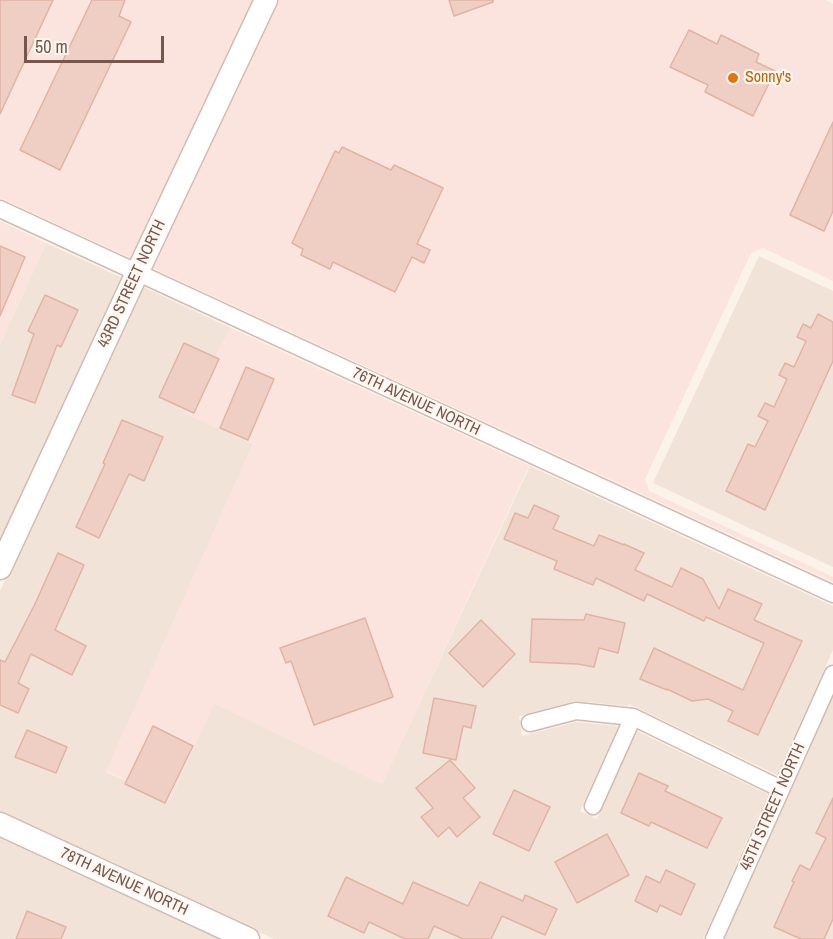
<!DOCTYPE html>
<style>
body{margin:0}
#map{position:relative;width:833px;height:939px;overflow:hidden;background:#fbf2ea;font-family:"Archivo Narrow",sans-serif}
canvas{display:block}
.scale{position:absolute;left:24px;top:36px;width:140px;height:27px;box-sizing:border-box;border:3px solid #75574e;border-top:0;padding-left:8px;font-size:18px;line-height:21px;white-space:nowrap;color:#75574e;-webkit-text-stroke:4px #fef7f0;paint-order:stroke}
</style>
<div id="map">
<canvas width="833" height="939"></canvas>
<div class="scale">50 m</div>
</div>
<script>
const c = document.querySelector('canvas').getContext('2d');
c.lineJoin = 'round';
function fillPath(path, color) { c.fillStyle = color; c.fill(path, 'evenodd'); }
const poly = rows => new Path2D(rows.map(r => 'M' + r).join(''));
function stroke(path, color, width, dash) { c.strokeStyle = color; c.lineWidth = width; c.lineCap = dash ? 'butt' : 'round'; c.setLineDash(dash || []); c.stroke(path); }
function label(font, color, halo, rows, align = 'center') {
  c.font = font + ' "Archivo Narrow",sans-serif'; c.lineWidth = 4.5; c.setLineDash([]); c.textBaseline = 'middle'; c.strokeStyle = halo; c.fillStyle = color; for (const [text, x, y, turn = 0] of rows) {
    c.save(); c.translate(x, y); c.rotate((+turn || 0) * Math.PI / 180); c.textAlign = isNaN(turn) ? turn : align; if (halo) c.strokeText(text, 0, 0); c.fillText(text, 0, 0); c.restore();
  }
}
fillPath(poly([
 [46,243,123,278,0,545,0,345],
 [759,256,833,291,833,567,653,483],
 [141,286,231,328,184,413,253,444,106,772,170,800,214,703,382,784,530,466,833,606,833,650,777,775,629,704,628,706,574,701,519,716,522,736,576,722,618,726,580,811,597,819,637,731,768,794,703,939,274,939,0,812,0,591],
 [833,697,833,939,724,939],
 [0,836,223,939,0,939]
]), '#f2e3d9');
fillPath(poly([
 [0,0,255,0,133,259,0,198],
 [277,0,825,0,833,4,833,281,763,248,751,253,645,479,649,491,833,577,833,582,150,267],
 [0,221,46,243,0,345],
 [231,328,643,518,529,466,382,784,214,704,170,800,106,771,253,444,184,413]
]), '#fbe3de');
const building = poly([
 [0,0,53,0,0,114,0,0],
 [92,0,125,0,119,16,131,22,60,170,20,150,92,0],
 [449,0,493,0,493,2,454,16,449,0],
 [689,30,717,44,721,35,759,54,756,62,775,71,753,116,705,92,708,85,670,67,689,30],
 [833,122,833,211,824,231,790,215,833,122],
 [342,147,391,170,394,165,443,188,417,244,430,250,424,263,412,257,395,292,333,262,330,269,301,255,303,249,292,243,335,151,339,153,342,147],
 [0,246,25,257,0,316,0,246],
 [45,295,78,310,61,347,57,345,35,403,12,395,34,334,28,331,45,295],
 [818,314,833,322,833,361,765,510,726,491,748,444,755,447,768,421,758,416,765,403,774,407,787,379,779,375,785,363,794,367,806,341,797,337,803,324,811,328,818,314],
 [184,343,219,359,194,413,159,397,184,343],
 [246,367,274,379,248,440,220,428,246,367],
 [122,420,163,437,144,481,129,474,99,538,76,527,105,464,103,463,122,420],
 [534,505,559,516,553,529,594,546,599,535,624,545,624,544,644,553,635,570,672,587,681,568,703,579,719,609,728,589,762,604,754,620,802,641,758,735,728,721,733,711,708,699,692,701,667,689,667,690,640,679,654,648,743,690,764,643,706,617,704,621,647,594,644,601,596,578,593,585,554,569,557,561,504,539,515,513,528,518,534,505],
 [58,553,84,565,55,630,86,646,72,675,31,654,18,683,29,689,18,713,0,705,0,660,5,662,34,606,58,553],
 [586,614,625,623,618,653,599,648,594,667,578,664,530,662,532,619,584,620,586,614],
 [365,618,393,697,314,725,291,661,286,663,280,648,365,618],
 [481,620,515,654,483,687,449,653,481,620],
 [434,698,476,706,471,728,463,726,456,760,423,753,434,698],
 [153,726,193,746,165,803,125,784,153,726],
 [27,730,67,747,56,773,15,757,27,730],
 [450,760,475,788,463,798,480,817,457,837,449,827,438,837,421,817,433,808,416,788,450,760],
 [639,773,668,786,665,791,722,818,707,848,651,822,649,826,621,813,639,773],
 [514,790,550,807,529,851,493,834,514,790],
 [833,798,833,919,824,939,801,939,774,927,794,882,792,881,800,865,810,870,826,838,816,833,833,798],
 [607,834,629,875,577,903,555,862,607,834],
 [666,870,695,884,681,915,660,905,657,912,635,901,646,876,660,883,666,870],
 [346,877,403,904,413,882,468,906,480,882,523,901,525,895,557,909,545,935,502,916,491,939,463,939,434,926,428,939,405,939,369,922,364,933,328,916,346,877],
 [27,911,66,927,61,939,16,939,27,911]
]);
fillPath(building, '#efcfc3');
stroke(building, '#e0b4a5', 1.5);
const street = poly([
 [0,209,833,594],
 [530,723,576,711,633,717,781,789],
 [593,806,633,717],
 [714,939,833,674]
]);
const secondary = poly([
 [0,568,137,273,266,0],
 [0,824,248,939]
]);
stroke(street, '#cfbbb2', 19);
stroke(secondary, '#d2bbb0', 25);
stroke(street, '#fff', 16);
stroke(secondary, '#fff', 22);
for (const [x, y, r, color] of [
 [733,78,6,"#e8710a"]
]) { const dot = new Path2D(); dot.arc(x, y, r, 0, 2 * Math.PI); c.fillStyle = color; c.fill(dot); stroke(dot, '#fef7f0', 2); }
label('16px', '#c56008', '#fef7f0', [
 ["Sonny's",745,78]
], 'left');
label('16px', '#75574e', '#fef7f0', [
 ["43RD STREET NORTH",132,284,-65],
 ["76TH AVENUE NORTH",416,402,25],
 ["45TH STREET NORTH",773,807,-66],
 ["78TH AVENUE NORTH",124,882,25]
]);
</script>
